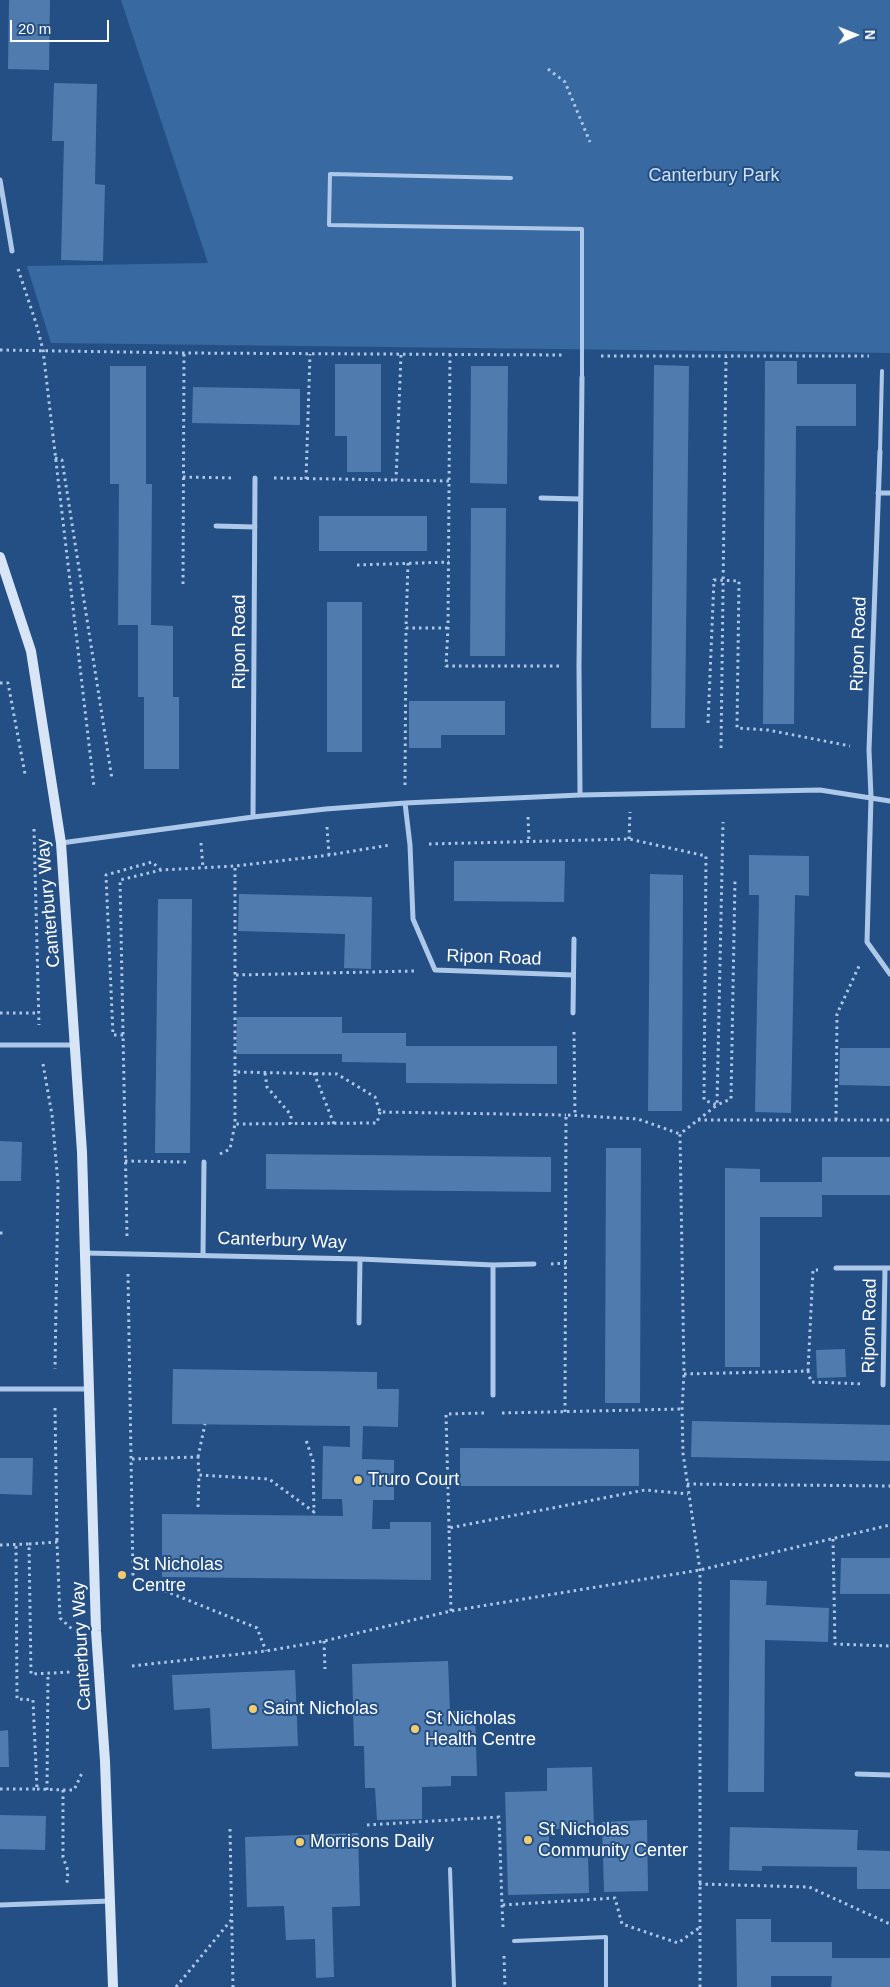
<!DOCTYPE html>
<style>
body{margin:0}
#map{position:relative;width:890px;height:1987px;overflow:hidden;background:#244f85;font-family:Helvetica,sans-serif}
canvas{display:block}
.north{position:absolute;left:830px;top:10px;width:50px;height:50px;-webkit-text-stroke:4px #244f85;paint-order:stroke;rotate:89deg;font-size:14px;font-weight:700;line-height:20px;text-align:center;color:#fff}
.north::after{content:'';display:block;margin:auto;width:18px;height:22px;background:#fff;clip-path:polygon(50% 0,100% 100%,50% 72%,0 100%)}
.scale{position:absolute;left:10px;top:20px;width:99px;height:22px;box-sizing:border-box;border:2px solid #fff;border-top:0;padding-left:6px;font-size:15px;line-height:18px;white-space:nowrap;color:#fff;-webkit-text-stroke:4px #244f85;paint-order:stroke}
</style>
<div id="map">
<canvas width="890" height="1987"></canvas>
<div class="north">N</div>
<div class="scale">20 m</div>
</div>
<script>
const c = document.querySelector('canvas').getContext('2d');
c.lineJoin = 'round';
function fillPath(path, color) { c.fillStyle = color; c.fill(path, 'evenodd'); }
const poly = rows => new Path2D(rows.map(r => 'M' + r).join(''));
function stroke(path, color, width, dash) { c.strokeStyle = color; c.lineWidth = width; c.lineCap = dash ? 'butt' : 'round'; c.setLineDash(dash || []); c.stroke(path); }
function label(font, color, halo, rows, align = 'center') {
  c.font = font + ' Helvetica,sans-serif'; c.lineWidth = 4; c.setLineDash([]); c.textBaseline = 'middle'; c.strokeStyle = halo; c.fillStyle = color; for (const [text, x, y, turn = 0] of rows) {
    c.save(); c.translate(x, y); c.rotate((+turn || 0) * Math.PI / 180); c.textAlign = isNaN(turn) ? turn : align; if (halo) c.strokeText(text, 0, 0); c.fillText(text, 0, 0); c.restore();
  }
}
fillPath(poly([
 [121,0,890,0,890,353,51,343,27,266,208,263]
]), '#3869a1');
fillPath(poly([
 [9,0,50,0,49,70,8,69],
 [54,83,97,84,95,184,105,185,103,261,61,260,64,141,52,141],
 [765,361,797,361,797,384,856,384,856,426,796,426,794,724,763,724],
 [335,364,381,364,381,472,347,472,347,436,335,436],
 [654,365,689,366,685,728,651,728],
 [110,366,146,366,146,484,152,484,151,625,173,626,173,697,179,697,179,769,144,769,144,697,138,697,138,625,118,625,119,484,110,484],
 [471,366,508,366,507,484,470,483],
 [193,387,300,389,300,425,192,423],
 [471,508,506,508,505,656,470,656],
 [319,516,427,516,427,551,319,551],
 [327,602,362,602,362,752,327,752],
 [409,701,505,701,505,735,441,735,441,748,409,748],
 [749,855,809,856,809,896,795,895,791,1113,755,1112,759,895,749,895],
 [454,861,565,861,564,902,454,901],
 [650,874,683,875,682,1111,648,1111],
 [239,894,372,897,371,969,344,968,345,934,238,931],
 [158,899,192,899,190,1153,155,1153],
 [237,1017,342,1017,342,1033,406,1033,406,1046,557,1046,557,1084,406,1083,406,1063,342,1062,342,1054,236,1054],
 [840,1048,890,1048,890,1086,839,1085],
 [0,1141,22,1142,21,1181,0,1181],
 [606,1148,641,1148,640,1403,605,1403],
 [266,1154,551,1157,551,1192,266,1189],
 [822,1157,890,1157,890,1195,822,1195,822,1217,760,1217,760,1367,725,1367,725,1168,760,1169,760,1182,822,1182],
 [845,1349,846,1377,817,1378,816,1350],
 [173,1369,377,1372,377,1389,399,1389,398,1427,363,1426,362,1459,394,1460,394,1500,373,1500,372,1529,390,1529,390,1522,431,1522,431,1580,162,1577,162,1514,343,1516,342,1499,322,1499,323,1446,350,1447,350,1426,172,1424],
 [692,1421,890,1425,890,1461,691,1457],
 [460,1448,639,1449,639,1486,460,1486],
 [0,1458,33,1458,32,1495,0,1494],
 [841,1558,890,1558,890,1594,840,1594],
 [730,1580,767,1581,766,1605,829,1608,828,1642,765,1640,764,1792,728,1792],
 [448,1661,450,1711,475,1710,477,1776,451,1776,451,1786,422,1787,422,1819,377,1820,375,1788,365,1788,364,1746,354,1746,352,1664],
 [295,1670,298,1746,212,1749,210,1708,174,1710,172,1675],
 [8,1730,9,1767,0,1767,0,1731],
 [592,1767,594,1828,549,1829,549,1853,588,1852,589,1893,508,1895,505,1792,547,1791,547,1768],
 [0,1815,46,1816,45,1850,0,1849],
 [647,1820,648,1891,604,1892,602,1822],
 [730,1827,858,1830,857,1850,890,1851,890,1889,857,1889,857,1867,762,1866,762,1871,729,1870],
 [358,1833,360,1906,332,1907,334,1977,316,1978,315,1939,286,1940,284,1906,247,1907,245,1837],
 [736,1919,771,1919,771,1942,832,1942,832,1958,890,1958,890,1987,831,1987,832,1976,771,1976,771,1987,737,1987]
]), '#507bae');
stroke(poly([
 [548,69,565,82,590,142],
 [18,269,36,323,43,350,94,787],
 [0,350,184,353,564,355],
 [450,354,448,628,446,666,560,666],
 [401,355,396,480,449,481],
 [601,356,869,356],
 [55,458,62,460,112,779],
 [183,477,235,478],
 [274,478,396,480],
 [306,479,310,354],
 [408,563,406,628,448,628],
 [357,565,449,562],
 [183,584,184,353],
 [0,683,8,683,25,774],
 [708,723,714,580,739,581,737,728,768,730,850,746],
 [721,748,726,357],
 [405,785,406,628],
 [528,817,529,841],
 [327,827,329,855],
 [34,829,39,1025],
 [629,839,630,812],
 [201,843,203,868],
 [429,844,629,839,706,856,704,1100,717,1105,731,1099,735,879],
 [236,975,415,971],
 [0,1013,39,1013],
 [574,1032,575,1116],
 [123,1035,113,1035,106,875,152,862,160,869],
 [43,1064,52,1115,58,1183,55,1369],
 [235,1072,235,866],
 [265,1073,267,1087,291,1115,291,1124],
 [314,1073,334,1124],
 [380,1112,377,1123,235,1124,235,1072,337,1074,375,1097,380,1112,566,1115],
 [698,1120,890,1120],
 [836,1120,837,1014,859,966],
 [220,1154,230,1149,235,1124],
 [125,1161,186,1162],
 [0,1233,6,1233],
 [127,1236,120,880,161,870,235,866,329,855,390,845],
 [551,1264,566,1263],
 [128,1274,133,1578,257,1628,266,1651],
 [808,1371,813,1270,818,1270],
 [684,1374,808,1371,811,1382,864,1384],
 [55,1408,57,1542],
 [565,1412,566,1115,638,1119,680,1134],
 [502,1413,682,1409],
 [198,1457,205,1424],
 [132,1459,198,1457,199,1475,269,1479,314,1512,313,1461,306,1440],
 [687,1484,890,1486],
 [198,1507,199,1475],
 [449,1528,446,1414,484,1413],
 [833,1539,835,1644,890,1646],
 [29,1544,57,1542,60,1618,73,1630],
 [0,1545,29,1544,31,1674,72,1672],
 [451,1611,449,1528,645,1490,688,1494],
 [324,1641,325,1669],
 [132,1666,266,1651,324,1641,451,1611,700,1570,890,1525],
 [0,1789,37,1789,33,1700,17,1699,16,1544],
 [37,1789,63,1790,63,1857,68,1871,67,1883],
 [47,1790,48,1673],
 [63,1790,74,1790,82,1773],
 [367,1825,499,1817,502,1905,615,1898,622,1924,678,1943,699,1928],
 [230,1829,233,1987],
 [699,1884,809,1887,890,1924],
 [502,1905,503,1927],
 [504,1956,505,1987],
 [176,1987,232,1919],
 [700,1987,700,1570,683,1453,682,1409,684,1374,680,1134,717,1105,723,822]
]), '#adc8e8', 3, [2.5, 4]);
stroke(poly([
 [511,178,330,174,329,225,582,229,582,377],
 [880,451,882,371],
 [450,1869,454,1987],
 [514,1941,606,1937,606,1987]
]), '#adc8e8', 4);
stroke(poly([
 [0,180,12,251],
 [880,451,869,750,871,797,867,942,890,974],
 [878,493,890,493],
 [541,498,580,499],
 [216,526,255,527],
 [580,795,579,666,582,377],
 [405,803,410,845,413,919,435,970,573,975],
 [253,817,255,478],
 [61,843,253,817,326,809,405,803,580,795,820,790,890,801],
 [573,1013,574,939],
 [0,1045,76,1045],
 [85,1253,360,1259,493,1265,534,1264],
 [203,1255,204,1162],
 [493,1265,493,1395],
 [836,1268,890,1268],
 [359,1323,360,1259],
 [883,1385,885,1268],
 [0,1389,88,1389],
 [857,1774,890,1775],
 [0,1905,110,1901]
]), '#adc8e8', 5);
stroke(poly([
 [0,557,31,651,61,843,82,1152,96,1631,105,1761,113,1987]
]), '#d7e5f7', 10);
for (const [x, y, r, color] of [
 [358,1480,5,"#f3cc70"],
 [122,1575,5,"#f3cc70"],
 [253,1709,5,"#f3cc70"],
 [415,1729,5,"#f3cc70"],
 [528,1840,5,"#f3cc70"],
 [300,1842,5,"#f3cc70"]
]) { const dot = new Path2D(); dot.arc(x, y, r, 0, 2 * Math.PI); c.fillStyle = color; c.fill(dot); stroke(dot, '#244f85', 2); }
label('18px', '#d1e2f6', '#244f85', [
 ["Canterbury Park",714,176]
]);
label('18px', '#fff', '#244f85', [
 ["Ripon Road",240,642,-90],
 ["Ripon Road",859,644,-88],
 ["Canterbury Way",49,903,-95],
 ["Ripon Road",494,958,2],
 ["Canterbury Way",282,1241,2],
 ["Ripon Road",870,1326,-89],
 ["Canterbury Way",82,1646,-93]
]);
label('18px', '#fff', '#244f85', [
 ["Truro Court",368,1480],
 ["St Nicholas",132,1565],
 ["Centre",132,1586],
 ["Saint Nicholas",263,1709],
 ["St Nicholas",425,1719],
 ["Health Centre",425,1740],
 ["St Nicholas",538,1830],
 ["Community Center",538,1851],
 ["Morrisons Daily",310,1842]
], 'left');
</script>
